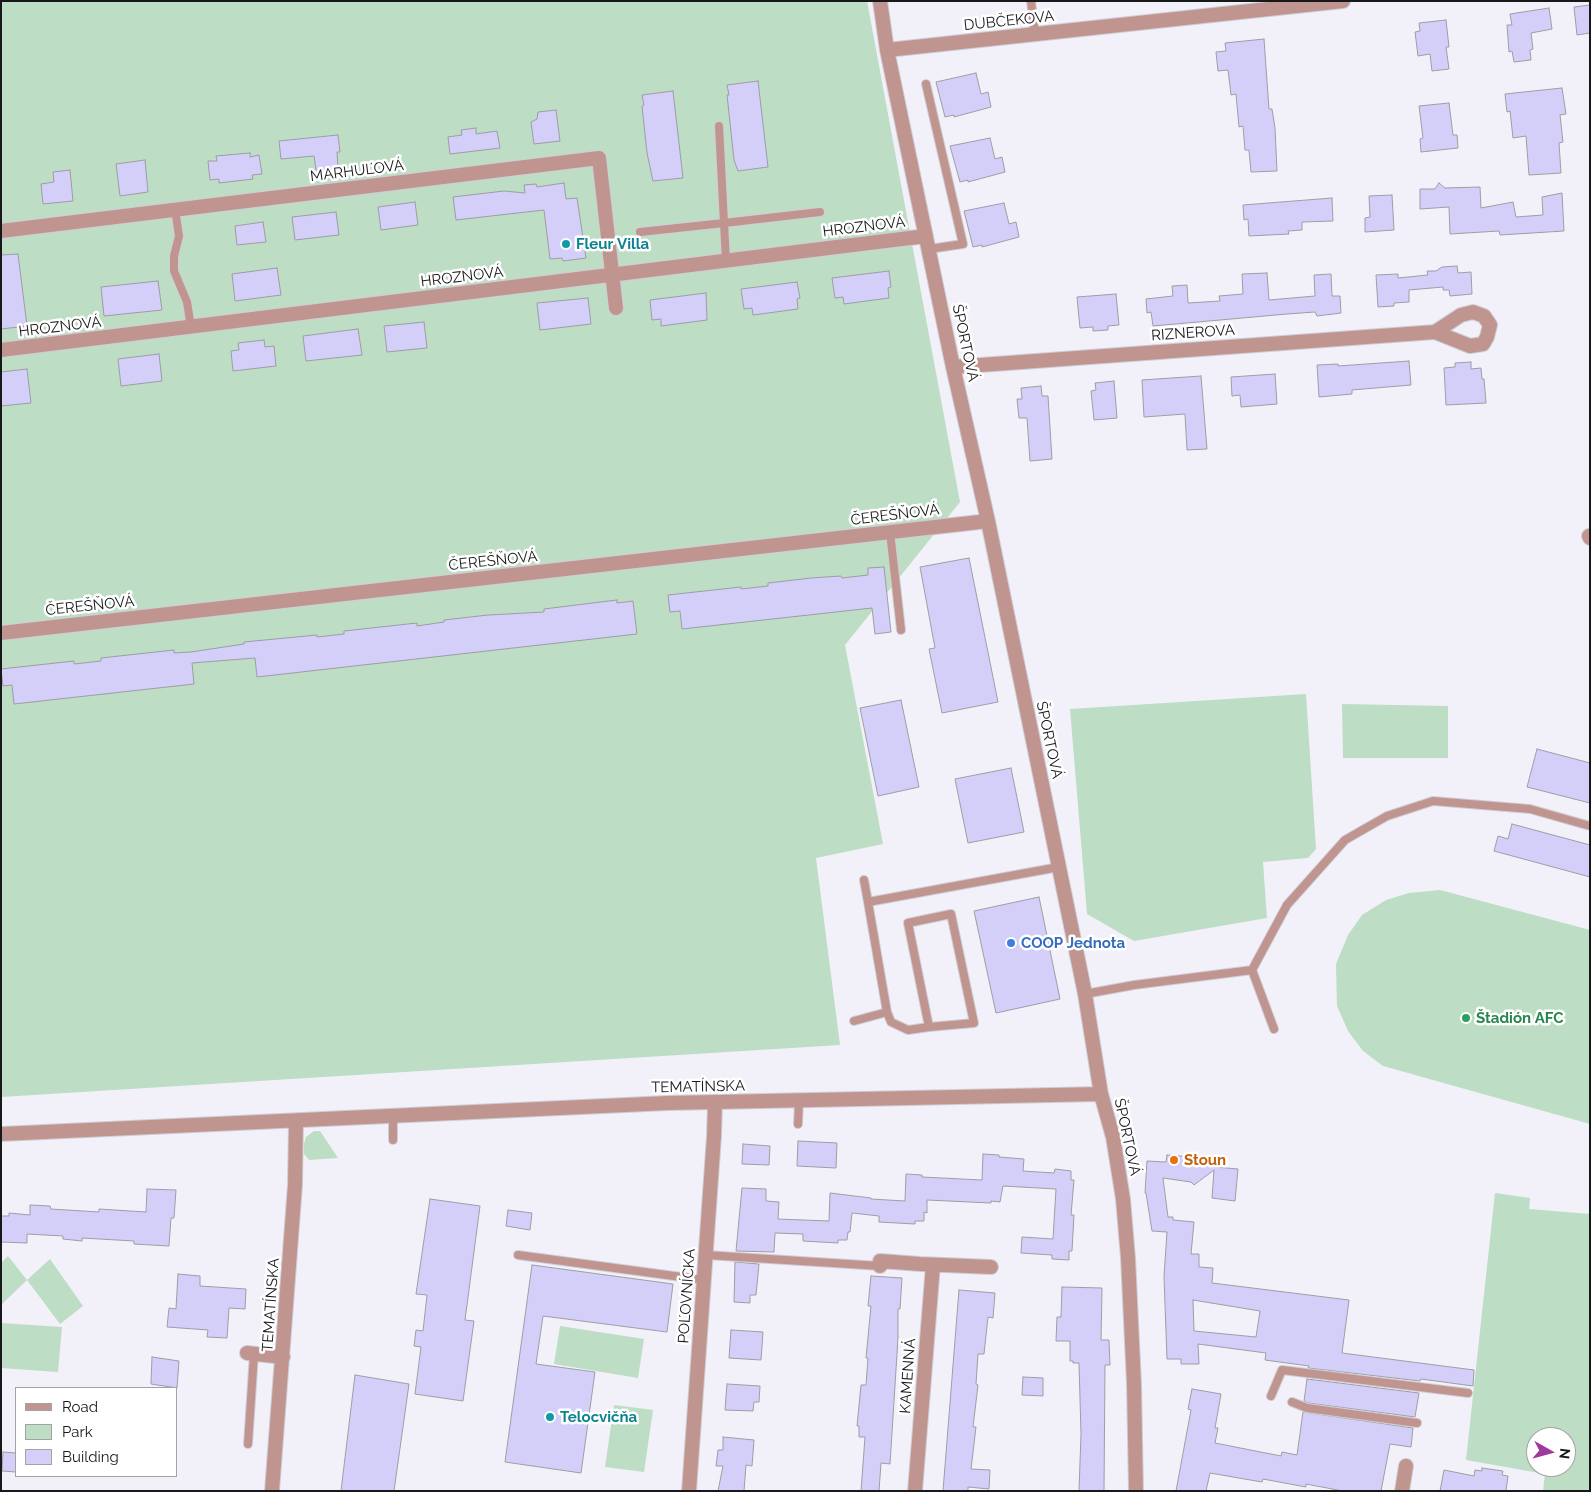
<!DOCTYPE html>
<meta charset="utf-8">
<style>
body{margin:0}
#map{position:relative;width:1591px;height:1492px;overflow:hidden;background:#f2f1fa;font-family:Raleway,sans-serif}
canvas{display:block}
.frame{position:absolute;inset:0;border:2px solid #18181b;pointer-events:none}
.legend{position:absolute;left:15px;top:1387px;width:162px;height:90px;box-sizing:border-box;background:#fff;border:1px solid #a3a3a4;margin:0;padding:6px 9px;list-style:none;font-size:15px;color:#18181b}
.legend li{display:flex;align-items:center;gap:10px;height:25px}
.legend b{width:25px;border:1px solid #a3a3a4}
.north{position:absolute;left:1526px;top:1427px;width:50px;height:50px;box-sizing:border-box;background:#fff;border:1px solid #a3a3a4;border-radius:50%;rotate:97deg;font-size:14px;font-weight:700;line-height:20px;text-align:center;color:#18181b}
.north::after{content:'';display:block;margin:auto;width:18px;height:22px;background:#a0399e;clip-path:polygon(50% 0,100% 100%,50% 72%,0 100%)}
</style>
<div id="map">
<canvas width="1591" height="1492"></canvas>
<div class="frame"></div>
<ul class="legend">
<li><b style="height:6px;background:#c09590"></b>Road</li>
<li><b style="height:14px;background:#bdddc5"></b>Park</li>
<li><b style="height:14px;background:#d3cff8"></b>Building</li>
</ul>
<div class="north">N</div>
</div>
<script>
const c = document.querySelector('canvas').getContext('2d');
c.lineJoin = 'round';
function fillPath(path, color) { c.fillStyle = color; c.fill(path, 'evenodd'); }
const poly = rows => new Path2D(rows.map(r => 'M' + r).join(''));
function stroke(path, color, width, dash) { c.strokeStyle = color; c.lineWidth = width; c.lineCap = dash ? 'butt' : 'round'; c.setLineDash(dash || []); c.stroke(path); }
function label(font, color, halo, rows, align = 'center') {
  c.font = font + ' Raleway,sans-serif'; c.lineWidth = 5; c.setLineDash([]); c.textBaseline = 'middle'; c.strokeStyle = halo; c.fillStyle = color; for (const [text, x, y, turn = 0] of rows) {
    c.save(); c.translate(x, y); c.rotate((+turn || 0) * Math.PI / 180); c.textAlign = isNaN(turn) ? turn : align; if (halo) c.strokeText(text, 0, 0); c.fillText(text, 0, 0); c.restore();
  }
}
fillPath(poly([
 [1,1,867,1,960,502,845,645,883,844,816,858,840,1045,1,1097],
 [1306,694,1316,849,1308,858,1263,862,1267,918,1134,941,1087,914,1070,709],
 [1342,704,1448,706,1448,758,1343,758],
 [1440,890,1590,930,1590,1124,1383,1066,1363,1051,1348,1031,1337,1006,1336,964,1348,935,1362,915,1386,900,1409,893],
 [314,1131,320,1131,338,1158,309,1160,304,1154,304,1144,306,1137],
 [1495,1193,1530,1198,1529,1209,1590,1214,1590,1491,1543,1491,1545,1474,1466,1460],
 [1536,1437,1566,1437,1566,1467,1536,1467],
 [8,1256,27,1280,50,1259,83,1306,60,1324,27,1280,1,1305,1,1263],
 [1,1323,62,1327,58,1372,1,1368],
 [560,1326,644,1339,638,1378,554,1364],
 [614,1405,653,1410,644,1472,605,1467]
]), '#bdddc5');
const building = poly([
 [1590,5,1590,33,1577,35,1574,7,1590,5],
 [1549,8,1552,29,1531,33,1533,49,1530,50,1531,60,1514,62,1512,51,1509,52,1507,25,1512,25,1510,14,1549,8],
 [1446,20,1449,47,1446,47,1449,69,1432,71,1430,54,1418,56,1415,32,1420,31,1419,23,1446,20],
 [1264,39,1269,109,1272,109,1275,128,1277,171,1251,172,1249,150,1245,150,1243,126,1239,127,1236,94,1231,95,1228,70,1218,71,1216,52,1226,51,1225,43,1264,39],
 [976,73,981,94,988,92,991,107,954,117,954,115,945,117,936,82,976,73],
 [758,81,768,167,738,171,734,160,727,95,729,95,727,85,758,81],
 [1562,88,1566,114,1560,115,1563,142,1559,143,1561,173,1529,175,1526,136,1513,138,1510,111,1507,112,1505,94,1562,88],
 [673,91,683,178,653,181,647,153,642,106,644,105,642,95,673,91],
 [1449,103,1453,135,1457,135,1458,148,1421,152,1420,139,1423,138,1419,106,1449,103],
 [556,110,560,141,534,144,531,122,537,119,538,112,556,110],
 [476,128,476,134,497,131,500,148,450,154,448,137,462,135,461,130,476,128],
 [338,135,340,152,337,152,338,168,316,170,314,156,281,159,279,141,338,135],
 [990,138,995,159,1002,157,1005,172,968,182,968,180,960,182,950,146,990,138],
 [250,153,250,157,259,155,262,174,252,175,253,179,219,183,219,179,210,180,208,161,217,161,216,156,250,153],
 [145,160,148,192,120,196,116,164,145,160],
 [70,170,73,201,43,204,41,184,54,182,53,172,70,170],
 [564,183,566,199,577,198,586,258,563,261,562,258,550,259,544,210,456,220,453,197,504,191,525,193,524,185,536,184,537,187,564,183],
 [1439,183,1445,188,1480,187,1481,208,1513,202,1516,217,1543,215,1542,197,1562,193,1564,231,1500,235,1499,231,1450,234,1449,207,1420,209,1420,189,1435,189,1439,183],
 [1392,195,1394,230,1365,232,1365,218,1370,217,1369,196,1392,195],
 [1332,198,1333,221,1302,222,1302,230,1288,231,1289,234,1249,236,1248,219,1244,220,1243,205,1332,198],
 [415,202,418,225,381,230,378,207,415,202],
 [1004,203,1009,224,1016,222,1019,237,982,247,982,245,973,247,964,211,1004,203],
 [336,212,339,235,295,240,292,217,336,212],
 [263,222,266,242,237,245,235,226,263,222],
 [18,254,27,326,1,329,1,255,18,254],
 [1457,266,1458,273,1471,272,1472,294,1450,296,1449,290,1443,290,1443,287,1409,290,1409,302,1394,303,1394,306,1378,307,1376,275,1398,274,1398,278,1428,275,1427,271,1436,271,1442,267,1457,266],
 [277,268,281,295,235,301,232,274,277,268],
 [889,271,891,287,888,288,889,298,844,304,843,297,835,298,832,278,889,271],
 [1267,273,1269,300,1315,296,1314,275,1331,274,1332,296,1340,296,1341,313,1317,316,1315,312,1287,314,1153,326,1151,312,1147,313,1146,299,1173,296,1172,286,1187,285,1188,303,1220,301,1219,296,1243,294,1242,274,1267,273],
 [158,281,162,310,104,316,101,287,158,281],
 [797,282,800,298,797,299,798,309,753,315,752,308,744,309,741,289,797,282],
 [706,293,707,320,661,326,661,319,652,320,650,300,706,293],
 [1116,294,1119,325,1108,326,1108,330,1093,331,1093,327,1080,328,1077,297,1116,294],
 [588,298,591,324,540,330,537,303,588,298],
 [424,322,427,348,387,352,384,326,424,322],
 [358,329,362,355,306,361,303,336,358,329],
 [264,340,265,347,274,346,276,366,233,371,231,351,239,350,238,343,264,340],
 [159,354,162,381,121,386,118,359,159,354],
 [1409,361,1411,385,1352,390,1352,394,1319,397,1317,365,1338,364,1338,366,1409,361],
 [1471,362,1471,369,1481,368,1482,379,1484,379,1486,403,1446,405,1444,368,1455,367,1455,363,1471,362],
 [27,369,31,403,1,406,1,372,27,369],
 [1275,374,1277,404,1241,407,1240,395,1232,396,1231,377,1275,374],
 [1201,376,1207,449,1187,450,1185,414,1144,417,1142,380,1201,376],
 [1114,381,1117,418,1094,420,1091,391,1096,390,1095,383,1114,381],
 [1041,386,1042,396,1048,396,1052,459,1030,461,1027,418,1019,418,1017,399,1022,399,1021,388,1041,386],
 [969,558,998,702,942,713,929,649,935,648,920,567,969,558],
 [884,567,891,632,875,634,872,608,682,629,680,611,670,612,668,595,741,587,741,589,768,586,768,583,811,578,841,576,842,578,868,575,868,568,884,567],
 [617,600,617,603,633,601,637,634,257,677,255,658,192,663,194,684,14,704,12,685,3,686,1,669,74,661,74,664,101,661,101,658,174,650,174,653,191,652,244,644,244,642,317,635,317,637,344,634,344,631,417,623,417,626,444,622,444,620,488,615,544,612,544,609,617,600],
 [901,700,919,787,878,796,860,708,901,700],
 [1537,749,1590,763,1590,803,1527,787,1537,749],
 [1011,768,1024,832,968,843,955,779,1011,768],
 [1512,824,1590,845,1590,877,1494,851,1498,836,1508,839,1512,824],
 [1039,897,1060,999,996,1013,974,911,1039,897],
 [798,1141,837,1143,836,1168,797,1166,798,1141],
 [743,1144,770,1146,769,1165,742,1164,743,1144],
 [983,1154,999,1155,999,1157,1024,1159,1023,1171,1054,1173,1055,1169,1071,1171,1071,1180,1074,1180,1071,1215,1074,1215,1072,1251,1069,1251,1069,1260,1052,1259,1052,1255,1021,1253,1022,1237,1053,1239,1056,1189,1003,1186,1000,1202,991,1201,991,1203,927,1200,927,1213,924,1212,924,1221,915,1221,915,1224,879,1222,879,1216,852,1213,850,1232,848,1232,847,1240,838,1240,838,1243,803,1241,803,1234,775,1233,774,1252,736,1251,742,1188,766,1189,766,1201,779,1202,778,1219,829,1221,830,1193,871,1198,871,1199,905,1201,906,1174,922,1175,922,1177,982,1180,983,1154],
 [1167,1155,1216,1159,1215,1167,1238,1169,1235,1201,1212,1198,1214,1170,1194,1185,1191,1182,1163,1178,1168,1217,1173,1217,1173,1220,1194,1222,1191,1254,1199,1254,1199,1267,1213,1268,1212,1283,1349,1300,1342,1353,1474,1370,1473,1386,1421,1379,1420,1381,1308,1368,1309,1366,1265,1360,1266,1353,1198,1344,1199,1364,1181,1364,1181,1359,1167,1359,1164,1277,1167,1232,1152,1231,1146,1193,1145,1193,1147,1161,1166,1162,1167,1155],
 [1193,1300,1260,1311,1256,1337,1194,1331,1193,1300],
 [147,1189,176,1190,174,1218,171,1218,169,1246,134,1244,134,1241,82,1238,82,1241,63,1239,63,1236,27,1234,27,1243,1,1242,1,1216,9,1216,9,1213,30,1215,30,1205,50,1206,51,1209,99,1212,99,1209,146,1212,147,1189],
 [430,1199,480,1206,465,1320,474,1321,463,1401,415,1394,421,1347,414,1346,416,1330,423,1331,427,1295,416,1294,430,1199],
 [508,1210,532,1213,530,1230,506,1226,508,1210],
 [735,1262,759,1264,756,1295,750,1295,750,1303,734,1302,735,1262],
 [532,1265,673,1284,667,1332,543,1316,536,1364,595,1372,581,1473,505,1462,532,1265],
 [178,1274,200,1276,200,1286,246,1289,245,1309,229,1308,227,1338,207,1337,208,1330,167,1327,169,1308,176,1309,178,1274],
 [871,1276,902,1278,900,1309,898,1309,898,1338,890,1464,881,1463,879,1491,861,1491,865,1437,859,1437,859,1426,857,1426,861,1385,866,1385,868,1358,866,1358,871,1306,868,1306,871,1276],
 [1062,1287,1102,1288,1101,1340,1109,1340,1110,1365,1105,1365,1104,1491,1079,1491,1081,1434,1079,1363,1073,1363,1073,1361,1070,1361,1070,1341,1056,1341,1057,1317,1061,1317,1062,1287],
 [959,1290,995,1293,993,1318,988,1317,984,1354,978,1354,976,1384,978,1385,973,1427,976,1427,971,1469,990,1470,989,1489,968,1487,968,1491,943,1491,959,1290],
 [731,1330,763,1332,761,1360,729,1358,731,1330],
 [152,1357,179,1361,177,1388,151,1384,152,1357],
 [355,1375,409,1384,394,1491,341,1491,355,1375],
 [1023,1377,1043,1378,1043,1396,1022,1395,1023,1377],
 [1307,1379,1419,1393,1415,1417,1308,1403,1304,1401,1307,1379],
 [727,1384,760,1386,759,1402,754,1402,753,1411,725,1410,727,1384],
 [1192,1389,1221,1394,1215,1428,1218,1428,1215,1443,1281,1456,1282,1452,1297,1455,1303,1412,1413,1428,1411,1447,1390,1444,1381,1491,1343,1491,1306,1484,1306,1487,1263,1479,1262,1482,1210,1473,1206,1491,1176,1491,1191,1410,1188,1409,1192,1389],
 [723,1437,754,1440,752,1466,746,1465,744,1491,718,1491,723,1466,716,1466,718,1450,723,1450,723,1437],
 [3,1452,16,1453,16,1472,2,1471,3,1452],
 [1482,1468,1503,1471,1502,1475,1508,1476,1506,1491,1440,1491,1444,1470,1474,1476,1475,1470,1482,1471,1482,1468]
]);
fillPath(building, '#d3cff8');
stroke(building, '#9e9da5', 1);
const service = poly([
 [1031,1,1035,34],
 [926,84,963,244,929,249],
 [175,209,179,236,174,256,174,271,187,302,191,327],
 [640,232,724,223,719,126],
 [726,261,724,223,820,212],
 [890,532,901,630],
 [864,880,868,902],
 [1252,970,1287,905,1345,840,1387,816,1433,801,1530,809,1590,826],
 [1085,994,1134,985,1252,970,1274,1029],
 [854,1021,887,1012],
 [929,1027,974,1023,951,914,908,923,929,1027,908,1030,891,1022,887,1012,868,902,1059,867],
 [393,1117,393,1140],
 [798,1124,799,1101],
 [518,1255,704,1280],
 [706,1255,880,1266],
 [1271,1396,1282,1370,1468,1393],
 [1292,1402,1307,1408,1417,1423],
 [248,1444,254,1354]
]);
const minor = poly([
 [880,1,887,50,953,367,988,521,1085,994,1101,1094,1113,1137,1123,1199,1128,1258,1134,1384,1136,1491],
 [887,50,1343,1],
 [1,231,599,158,616,308],
 [1,350,926,236],
 [953,367,1435,332,1470,346,1483,344,1487,337,1490,325,1484,316,1473,312,1461,315,1435,332],
 [1589,536,1590,538],
 [1,633,988,521],
 [1,1134,668,1103,1101,1094],
 [880,1266,880,1261,920,1264,991,1267],
 [247,1353,283,1357],
 [272,1491,295,1185,296,1121],
 [689,1491,714,1136,715,1103],
 [915,1491,933,1265],
 [1402,1491,1406,1466]
]);
stroke(service, '#cfced6', 10);
stroke(minor, '#cfced6', 16);
stroke(service, '#c09590', 8);
stroke(minor, '#c09590', 14);
for (const [x, y, r, color] of [
 [566,244,5,"#0f9aa8"],
 [1011,943,5,"#3f7fe0"],
 [1466,1018,5,"#2e9e5b"],
 [1174,1160,5,"#e8710a"],
 [550,1417,5,"#0f9aa8"]
]) { const dot = new Path2D(); dot.arc(x, y, r, 0, 2 * Math.PI); c.fillStyle = color; c.fill(dot); stroke(dot, '#fff', 2); }
label('15px', '#18181b', '#fff', [
 ["DUBČEKOVA",1009,21,-6],
 ["MARHUĽOVÁ",357,171,-7],
 ["HROZNOVÁ",864,227,-7],
 ["HROZNOVÁ",462,277,-7],
 ["HROZNOVÁ",60,327,-7],
 ["RIZNEROVA",1193,333,-4],
 ["ŠPORTOVÁ",965,343,78],
 ["ČEREŠŇOVÁ",895,515,-7],
 ["ČEREŠŇOVÁ",493,561,-6],
 ["ČEREŠŇOVÁ",90,606,-6],
 ["ŠPORTOVÁ",1049,740,78],
 ["TEMATÍNSKA",698,1087,-1],
 ["ŠPORTOVÁ",1127,1137,78],
 ["POĽOVNÍCKA",687,1296,-86],
 ["TEMATÍNSKA",271,1305,-86],
 ["KAMENNÁ",908,1376,-86]
]);
label('bold 15px', '#0d838f', '#fff', [
 ["Fleur Villa",576,244],
 ["Telocvičňa",560,1417]
], 'left');
label('bold 15px', '#366cbe', '#fff', [
 ["COOP Jednota",1021,943]
], 'left');
label('bold 15px', '#27864d', '#fff', [
 ["Štadión AFC",1476,1018]
], 'left');
label('bold 15px', '#c56008', '#fff', [
 ["Stoun",1184,1160]
], 'left');
</script>
